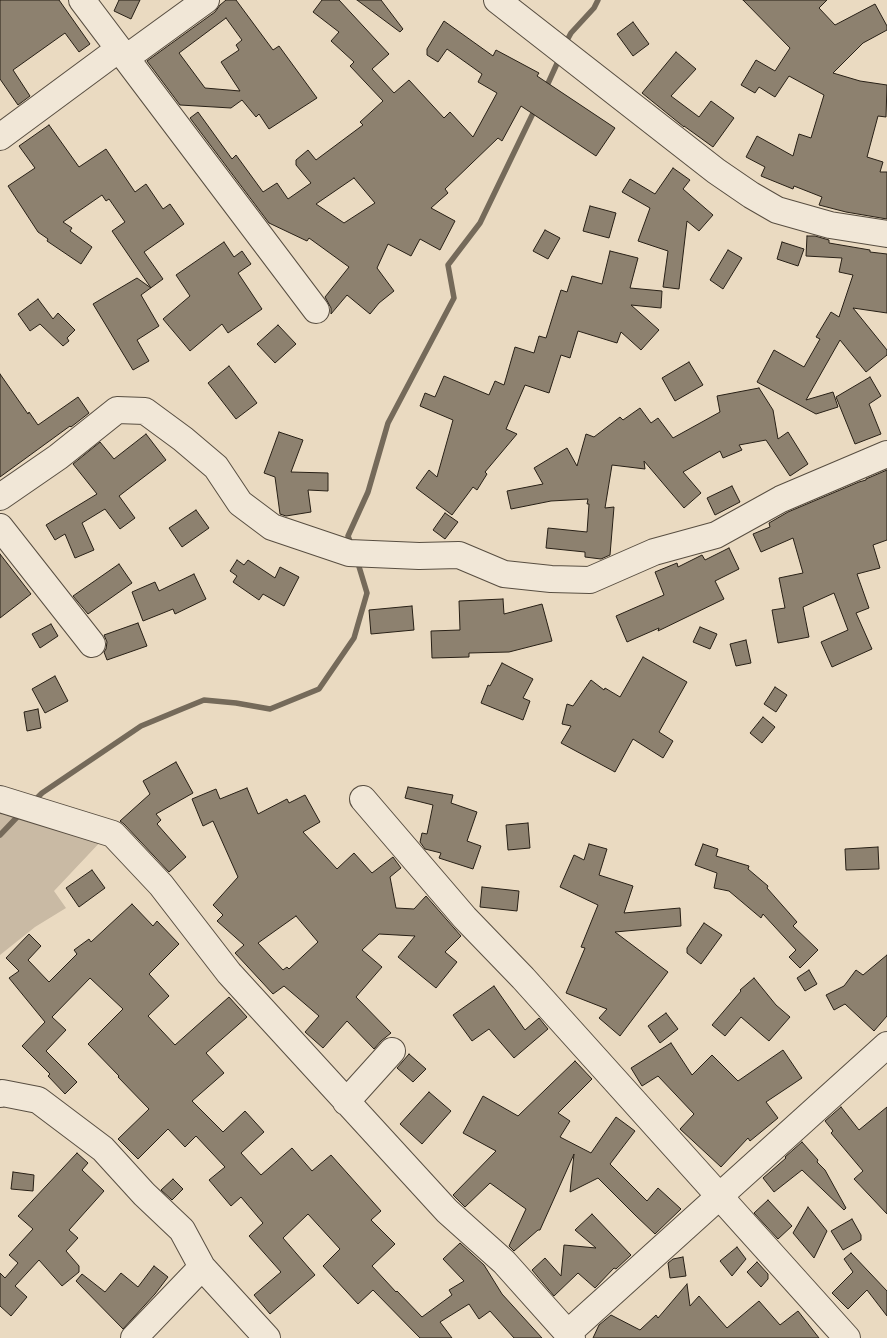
<!DOCTYPE html>
<style>
body{margin:0}
canvas{display:block;background:#eadac1}
</style>
<canvas width="887" height="1338"></canvas>
<script>
const c = document.querySelector('canvas').getContext('2d');
c.lineJoin = 'round';
function fillPath(path, color) { c.fillStyle = color; c.fill(path, 'evenodd'); }
const poly = rows => new Path2D(rows.map(r => 'M' + r).join(''));
function stroke(path, color, width, dash) { c.strokeStyle = color; c.lineWidth = width; c.lineCap = dash ? 'butt' : 'round'; c.setLineDash(dash || []); c.stroke(path); }
fillPath(poly([
 [0,813,3,815,104,838,54,891,66,908,35,927,0,955]
]), '#c9baa4');
stroke(poly([
 [565,44,571,33,594,8,598,0],
 [545,90,560,57],
 [351,544,348,536,368,492,388,423,454,298,448,265,480,223,536,107],
 [33,802,42,793,141,726,182,709,204,700,236,703,270,709,319,689,354,638,367,593,357,560],
 [0,835,21,813]
]), '#756a5a', 5.5);
const building = poly([
 [0,0,59,0,90,44,79,52,65,33,13,70,30,96,18,105,0,79,0,0],
 [119,0,140,0,131,19,114,11,119,0],
 [226,0,236,0,273,50,279,46,317,98,269,129,259,114,256,117,242,100,231,108,180,105,147,61,215,12,220,5,226,0],
 [226,18,242,40,236,45,239,50,221,62,240,91,205,88,179,53,226,18],
 [322,0,339,0,389,54,372,69,394,93,409,80,444,118,450,112,473,137,497,93,478,82,482,74,447,49,438,62,427,55,427,49,444,21,493,56,496,50,539,73,537,76,615,128,596,156,521,106,502,141,498,138,445,189,448,193,431,208,455,221,440,250,420,239,411,256,388,244,377,268,394,291,379,303,370,314,347,295,331,314,331,308,325,297,349,267,309,238,307,241,269,223,190,118,198,112,232,159,236,155,263,192,277,183,288,199,311,183,296,165,296,160,308,150,316,160,363,125,360,122,383,101,350,66,354,62,331,41,339,32,313,12,322,0],
 [354,178,375,203,344,223,316,204,354,178],
 [357,0,381,0,403,29,400,32,357,0],
 [743,0,827,0,819,8,835,25,875,4,887,26,887,30,863,43,833,73,860,81,887,85,886,117,878,116,867,157,883,162,880,172,887,172,887,219,846,212,819,205,822,197,794,186,793,189,761,176,765,167,746,157,757,136,793,156,799,134,811,138,824,95,789,76,775,97,759,87,755,93,741,85,756,60,775,71,790,48,743,0],
 [633,22,649,44,633,56,617,34,633,22],
 [676,52,696,69,671,96,699,117,711,101,734,118,713,147,684,126,684,127,642,93,676,52],
 [49,125,79,167,106,149,135,192,146,184,163,209,170,204,184,224,144,252,163,279,141,295,159,326,137,340,149,361,133,370,93,304,137,278,151,288,112,231,125,222,109,199,106,201,102,195,63,222,72,228,70,231,92,247,81,264,47,241,48,239,38,232,8,186,35,168,19,146,49,125],
 [673,168,690,180,683,189,713,215,699,231,687,221,679,289,663,287,668,251,638,241,650,208,622,192,630,179,655,194,673,168],
 [590,206,616,213,609,238,583,231,590,206],
 [545,230,560,238,548,259,533,251,545,230],
 [807,236,815,236,829,240,829,243,870,250,870,252,887,254,887,313,853,308,887,350,887,355,866,372,840,340,806,400,833,392,838,407,816,414,757,382,774,350,804,367,820,339,816,337,831,312,839,317,853,275,839,272,842,258,806,256,807,236],
 [224,242,234,257,242,251,251,264,238,273,262,309,228,333,222,324,190,351,163,319,190,296,176,275,224,242],
 [782,242,804,249,798,266,777,259,782,242],
 [728,250,742,258,723,289,710,280,728,250],
 [610,251,638,258,630,288,662,291,661,308,631,305,659,330,641,350,621,332,617,343,578,331,570,358,561,355,549,393,525,385,506,429,517,434,485,472,487,474,477,490,473,487,452,515,416,488,429,470,437,477,453,420,420,406,425,393,435,397,444,376,489,395,495,381,504,385,515,347,534,353,539,336,546,338,561,290,567,292,572,276,602,284,610,251],
 [38,299,53,319,58,313,75,330,67,338,69,341,63,346,40,324,30,331,18,314,38,299],
 [278,325,296,344,275,363,257,344,278,325],
 [689,362,703,385,675,401,662,378,689,362],
 [229,366,257,403,236,419,208,383,229,366],
 [0,374,28,414,29,412,38,425,78,397,89,413,71,427,70,426,0,477,0,374],
 [870,377,881,396,869,404,881,434,855,444,836,397,870,377],
 [759,388,773,410,778,439,788,432,808,464,790,476,766,440,739,445,742,450,723,458,720,451,683,472,701,493,684,508,644,461,645,469,612,465,605,508,614,507,610,555,601,559,585,557,585,552,546,548,548,528,587,532,589,504,587,504,588,499,551,501,511,509,507,491,543,484,534,468,567,448,577,466,586,434,594,437,620,417,623,420,640,408,651,423,658,418,673,438,720,412,717,396,759,388],
 [279,432,303,440,291,472,328,473,328,491,308,490,311,512,286,516,280,514,275,477,264,473,279,432],
 [146,434,166,460,119,496,135,518,120,529,105,509,82,523,94,550,75,558,65,534,55,540,46,525,97,494,73,464,100,442,114,459,146,434],
 [887,470,887,540,873,545,880,568,857,574,869,608,856,613,872,649,832,667,821,642,848,630,834,593,803,607,809,637,778,643,772,610,785,608,779,578,803,573,793,538,761,552,753,534,770,527,769,523,788,512,859,482,866,480,866,479,887,470],
 [732,486,740,502,715,515,707,498,732,486],
 [196,510,209,528,182,547,169,528,196,510],
 [445,513,458,522,445,539,433,530,445,513],
 [729,548,739,569,715,581,724,599,658,631,659,628,627,642,616,616,664,595,655,572,677,563,678,567,702,555,705,560,729,548],
 [0,554,31,594,0,618,0,554],
 [237,560,244,565,248,560,275,578,280,567,299,577,284,606,263,594,259,600,233,582,237,576,230,571,237,560],
 [119,564,132,583,88,614,73,596,119,564],
 [194,574,206,599,175,614,173,609,143,621,132,592,155,582,159,591,194,574],
 [503,599,504,614,542,604,552,641,509,652,469,653,469,657,432,658,431,631,460,630,459,601,503,599],
 [412,606,414,630,371,634,369,610,412,606],
 [138,623,147,646,107,660,104,652,106,649,107,642,104,635,138,623],
 [51,624,58,636,40,648,32,634,51,624],
 [700,627,717,634,710,649,693,642,700,627],
 [746,640,751,663,736,666,730,644,746,640],
 [643,657,687,682,659,732,673,741,663,758,633,739,615,772,561,743,571,726,562,724,567,704,573,706,591,680,604,690,605,688,620,697,643,657],
 [502,663,533,679,523,698,530,701,523,720,481,703,488,685,490,686,502,663],
 [55,676,68,701,45,713,32,689,55,676],
 [775,687,787,695,776,712,764,704,775,687],
 [38,709,41,728,27,731,24,712,38,709],
 [763,717,775,727,762,743,750,733,763,717],
 [176,762,193,793,156,814,161,820,157,824,186,857,169,872,124,824,120,821,150,794,143,781,176,762],
 [408,787,453,795,451,803,477,812,467,841,481,846,473,869,439,858,441,853,425,849,420,842,422,833,427,834,433,805,405,798,408,787],
 [247,788,258,814,287,799,289,803,305,795,320,822,303,832,337,869,354,853,372,873,393,857,401,868,390,877,396,908,414,909,426,896,461,936,445,952,457,962,436,988,398,957,415,936,379,934,362,950,382,967,356,997,391,1033,381,1041,374,1049,347,1021,323,1048,305,1032,319,1016,284,986,273,994,235,953,244,945,217,921,223,915,213,905,238,877,213,821,203,826,192,799,216,789,220,799,247,788],
 [296,916,318,942,289,969,287,967,283,970,258,943,296,916],
 [528,823,530,848,508,850,506,825,528,823],
 [589,844,607,849,599,875,633,886,624,913,680,908,681,926,615,932,668,972,620,1036,599,1018,607,1009,566,993,585,948,581,947,598,905,560,887,574,855,584,860,589,844],
 [703,844,718,849,716,856,749,866,748,869,768,886,767,888,797,922,793,926,818,950,800,968,789,957,796,950,763,914,761,918,729,891,714,888,717,873,695,865,703,844],
 [878,847,879,869,846,870,845,849,878,847],
 [92,870,105,888,79,907,66,888,92,870],
 [482,887,519,891,517,911,480,907,482,887],
 [132,904,153,926,157,921,179,944,149,974,169,996,148,1016,175,1045,229,997,247,1017,206,1053,224,1073,192,1101,223,1132,245,1111,264,1132,241,1153,261,1175,292,1148,312,1171,331,1155,381,1211,371,1220,395,1244,372,1266,396,1292,397,1291,422,1317,452,1295,449,1290,464,1281,443,1259,460,1243,484,1265,502,1294,542,1338,514,1338,490,1311,479,1319,469,1304,440,1322,452,1338,420,1338,373,1290,358,1304,323,1266,340,1249,308,1214,283,1238,315,1275,270,1314,254,1295,281,1272,249,1236,263,1223,241,1197,231,1206,209,1180,225,1167,196,1136,185,1147,168,1129,138,1159,118,1139,149,1109,118,1077,119,1076,88,1044,123,1009,90,978,52,1017,66,1030,46,1051,77,1082,65,1094,48,1076,50,1074,22,1046,45,1022,9,978,19,971,6,958,29,934,41,946,28,960,49,982,77,954,74,950,89,939,91,942,132,904],
 [704,923,722,935,701,964,687,953,687,948,704,923],
 [887,955,887,1016,874,1031,845,1004,834,1010,826,995,844,986,856,970,863,975,887,955],
 [809,970,817,984,805,991,797,978,809,970],
 [754,978,776,1005,790,1017,769,1041,741,1017,725,1036,712,1025,741,991,740,990,754,978],
 [494,986,525,1030,539,1018,548,1029,514,1058,489,1029,472,1041,453,1015,494,986],
 [666,1013,678,1029,660,1043,648,1026,666,1013],
 [671,1043,692,1075,712,1055,738,1081,783,1050,802,1078,766,1102,778,1118,750,1141,748,1138,721,1167,680,1129,694,1114,658,1076,642,1086,631,1068,671,1043],
 [409,1054,426,1069,413,1082,397,1068,409,1054],
 [575,1061,592,1079,558,1113,570,1121,560,1137,591,1153,616,1117,635,1131,610,1164,647,1201,658,1188,681,1209,655,1234,635,1215,598,1178,570,1192,574,1154,540,1230,538,1230,514,1251,509,1246,526,1209,490,1183,465,1207,453,1195,496,1151,463,1133,483,1096,518,1116,575,1061],
 [429,1092,451,1111,422,1144,400,1124,429,1092],
 [841,1107,859,1130,887,1107,887,1214,854,1179,863,1171,831,1133,833,1131,825,1121,841,1107],
 [802,1142,818,1160,817,1162,825,1170,846,1208,844,1210,802,1170,774,1192,763,1178,786,1158,785,1157,802,1142],
 [77,1153,88,1163,82,1170,104,1191,69,1230,78,1238,66,1251,79,1266,79,1272,62,1286,39,1260,15,1286,27,1297,11,1316,0,1306,0,1273,5,1278,18,1263,9,1255,33,1229,18,1216,77,1153],
 [13,1172,34,1175,33,1191,11,1189,13,1172],
 [173,1179,183,1189,172,1200,161,1190,173,1179],
 [768,1200,792,1226,778,1239,754,1213,768,1200],
 [808,1207,827,1231,814,1258,793,1233,808,1207],
 [592,1214,631,1255,616,1269,614,1268,595,1288,578,1273,554,1296,532,1270,545,1258,561,1276,564,1245,596,1248,575,1230,592,1214],
 [852,1219,861,1235,861,1240,843,1250,831,1231,852,1219],
 [737,1247,746,1259,732,1276,720,1261,737,1247],
 [851,1253,887,1291,887,1316,867,1290,848,1309,832,1293,853,1272,844,1259,851,1253],
 [683,1257,686,1276,670,1278,668,1263,673,1259,683,1257],
 [757,1262,768,1274,768,1279,761,1287,747,1272,757,1262],
 [154,1266,168,1277,155,1294,123,1329,76,1281,82,1274,105,1292,121,1273,138,1287,154,1266],
 [687,1284,690,1306,699,1296,727,1328,759,1301,780,1325,798,1311,819,1338,593,1338,599,1325,611,1315,640,1330,656,1315,658,1318,687,1284]
]);
fillPath(building, '#8d816f');
stroke(building, '#282016', 1);
const minor = poly([
 [82,0,316,310],
 [497,0,716,171,751,195,777,210,830,225,887,234],
 [126,58,206,0],
 [0,137,119,49],
 [0,497,58,457,117,410,145,411,183,439,216,467,240,503,272,527,349,553,419,556,459,555,504,574,551,579,590,580,654,552,716,535,781,499,887,454],
 [0,527,92,644],
 [0,799,113,834,161,885,229,973,447,1211,504,1262,572,1338],
 [363,799,465,918,523,978,847,1338],
 [0,1094,2,1093,38,1100,103,1149,144,1194,182,1230,202,1267],
 [346,1102,392,1051],
 [568,1333,887,1045],
 [134,1338,202,1267,267,1338]
]);
stroke(minor, '#584e41', 28);
stroke(minor, '#f1e7d7', 26);
</script>
